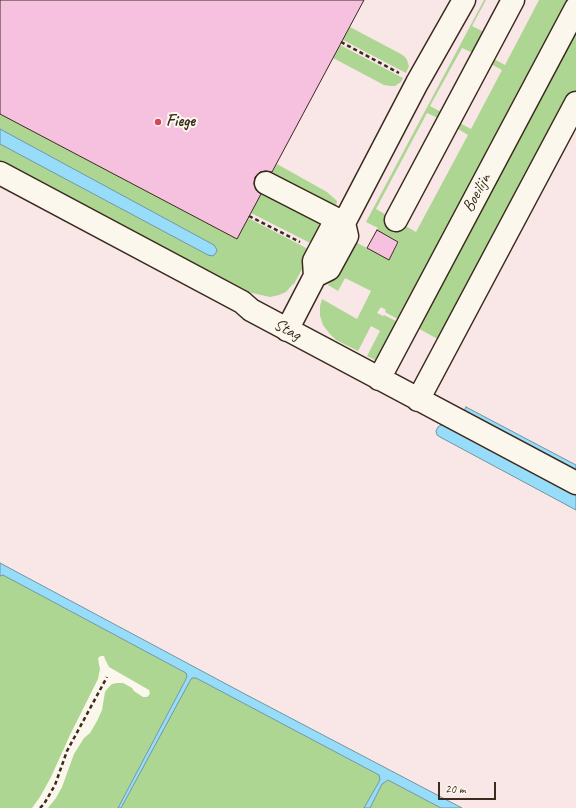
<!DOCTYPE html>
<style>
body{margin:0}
#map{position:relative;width:576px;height:808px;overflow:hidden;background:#fbf7ec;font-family:Caveat,sans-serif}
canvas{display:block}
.scale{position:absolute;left:438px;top:782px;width:58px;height:18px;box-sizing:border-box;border:2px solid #3b2a1e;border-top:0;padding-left:5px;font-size:12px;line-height:14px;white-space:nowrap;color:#3b2a1e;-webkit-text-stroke:3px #fbf7ec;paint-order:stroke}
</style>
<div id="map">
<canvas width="576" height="808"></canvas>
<div class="scale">20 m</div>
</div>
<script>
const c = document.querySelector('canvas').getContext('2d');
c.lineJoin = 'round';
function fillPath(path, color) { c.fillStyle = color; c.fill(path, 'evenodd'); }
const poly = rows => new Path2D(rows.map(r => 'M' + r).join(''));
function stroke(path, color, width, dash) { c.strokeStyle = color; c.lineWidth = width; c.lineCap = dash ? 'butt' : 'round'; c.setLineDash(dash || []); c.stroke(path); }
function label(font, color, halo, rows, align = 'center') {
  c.font = font + ' Caveat,sans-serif'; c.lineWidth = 4; c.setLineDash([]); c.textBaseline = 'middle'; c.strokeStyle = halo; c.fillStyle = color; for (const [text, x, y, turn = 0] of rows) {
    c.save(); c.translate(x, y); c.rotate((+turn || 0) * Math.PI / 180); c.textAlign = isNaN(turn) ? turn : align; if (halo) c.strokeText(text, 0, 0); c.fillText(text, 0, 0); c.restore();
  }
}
fillPath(poly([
 [0,0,576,0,576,808,451,808,0,569]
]), '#f9e7e8');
fillPath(poly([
 [484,0,486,0,472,26,486,33,475,54,462,48,430,106,443,113,440,119,427,113,376,209,416,232,468,135,455,127,458,122,471,129,502,70,489,63,492,58,505,65,539,0,573,0,403,322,385,312,386,310,381,307,377,313,383,316,384,315,402,324,381,363,367,356,380,331,371,326,358,351,336,340,329,333,323,325,320,316,320,306,322,299,357,319,371,291,345,278,338,291,328,285,352,240,389,260,399,242,377,230,378,228,366,222],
 [576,20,576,91,443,342,414,326],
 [350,27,401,54,405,57,407,60,409,66,406,73,343,40],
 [340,45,403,78,401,82,395,86,390,86,384,85,333,58],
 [0,114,237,239,248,218,312,251,294,284,293,284,286,292,279,295,270,297,252,293,0,161,0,144,208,255,215,254,217,251,216,248,214,245,0,129],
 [277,164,327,192,337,201,336,206,333,207,270,176],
 [262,192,321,222,310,243,251,213],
 [3,575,186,673,187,676,185,681,118,808,48,808,56,798,62,787,74,754,84,738,90,733,97,721,102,710,105,692,108,688,112,684,117,683,123,683,132,688,134,691,143,697,147,697,149,695,150,693,149,690,109,667,105,659,104,656,101,656,99,657,98,659,100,669,98,679,70,735,51,777,40,797,32,808,0,808,0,576],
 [191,678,196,678,379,775,380,780,364,808,121,808],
 [388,780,441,808,370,808,382,784]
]), '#aed693');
const water = poly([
 [0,129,214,245,216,248,217,251,215,254,213,256,208,255,0,144,0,129],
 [466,407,576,465,576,471,464,411,466,407],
 [441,425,445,425,576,493,576,510,440,437,437,435,436,431,438,427,441,425],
 [0,563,243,693,462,808,441,808,388,780,382,784,370,808,364,808,380,780,379,775,196,678,192,678,191,679,121,808,118,808,185,681,187,676,186,673,3,575,0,576,0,563]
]);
fillPath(water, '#97dcf9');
stroke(water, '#7295a1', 1);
const building = poly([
 [0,0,364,0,272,172,265,171,260,172,255,177,254,184,256,190,261,194,237,239,0,114,0,0],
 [377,230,398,242,389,260,367,248,377,230]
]);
fillPath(building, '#f5c1df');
stroke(building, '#3b2a1e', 1);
const minor = poly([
 [0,173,242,302,251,310,576,483],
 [266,183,344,223,347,236,329,269,315,276],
 [396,220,513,0],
 [287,330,315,276,314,261,331,229,344,223,417,83,464,0],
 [379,379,576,8],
 [418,400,576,103]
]);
stroke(minor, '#3b2a1e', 25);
stroke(poly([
 [341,42,399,73],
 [249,216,300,242],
 [40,808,44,804,55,785,67,751,107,677]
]), '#3b2a1e', 2.5, [4, 3]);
stroke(minor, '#fbf7ec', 22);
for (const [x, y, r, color] of [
 [158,122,4,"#d1495b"]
]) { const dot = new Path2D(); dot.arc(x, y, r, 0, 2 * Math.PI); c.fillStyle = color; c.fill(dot); stroke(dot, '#fbf7ec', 1.5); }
label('bold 17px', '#3b2a1e', '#fbf7ec', [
 ["Fiege",166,122]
], 'left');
label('17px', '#3b2a1e', '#fbf7ec', [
 ["Boeilijn",477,193,-62],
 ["Stag",287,330,28]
]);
</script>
